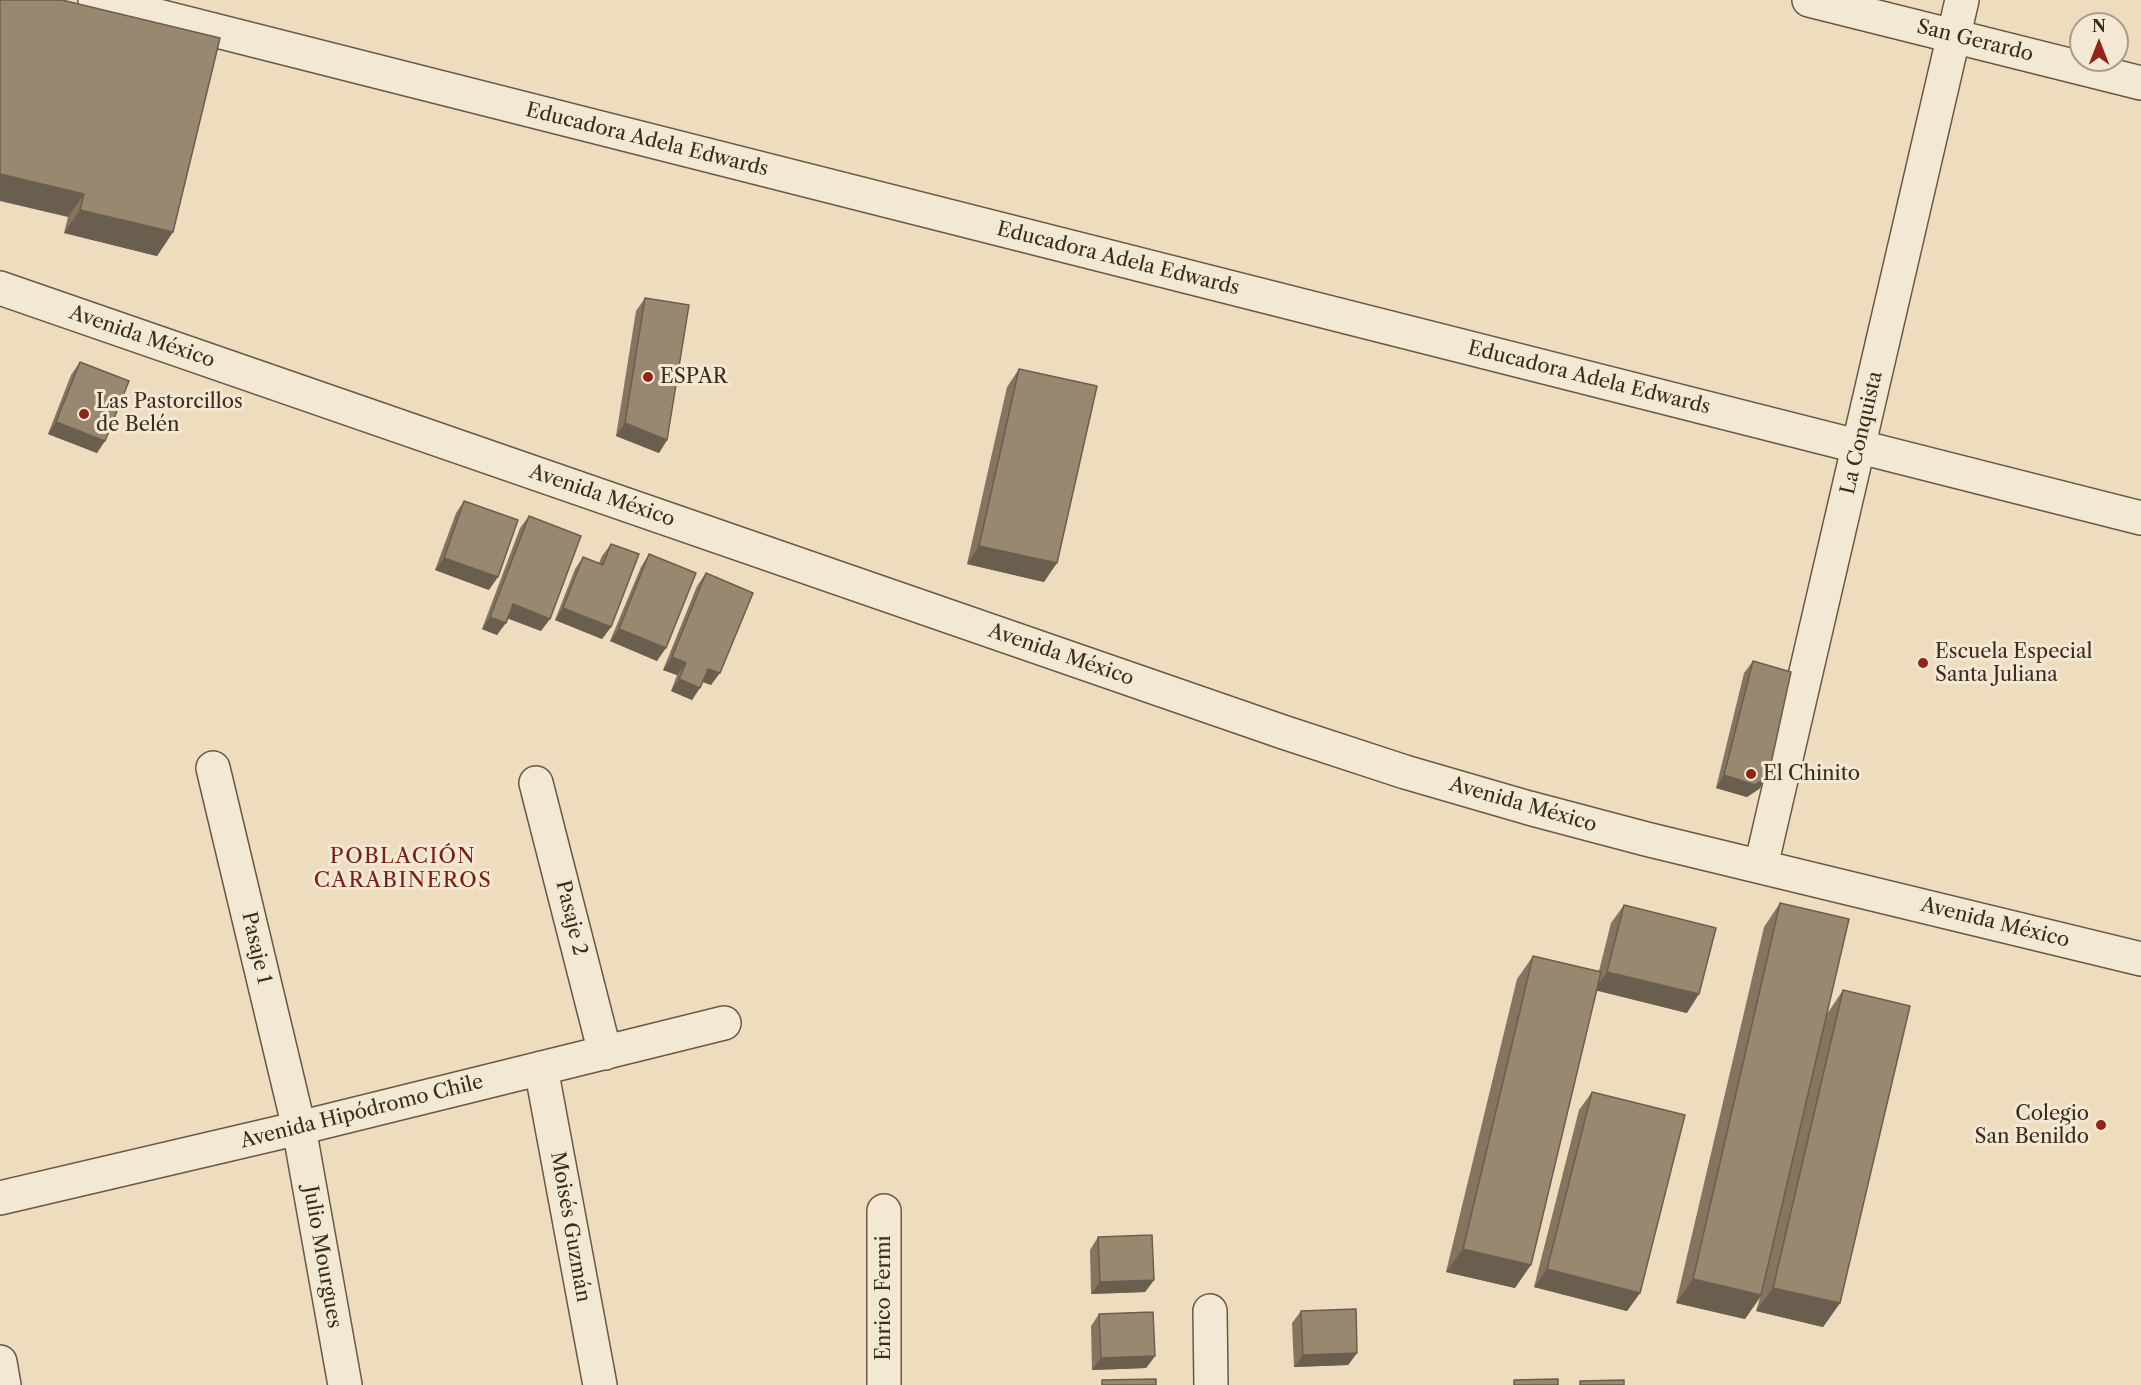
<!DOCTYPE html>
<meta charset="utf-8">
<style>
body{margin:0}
#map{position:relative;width:2141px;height:1385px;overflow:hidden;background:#eddcbd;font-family:"Libre Caslon Text",serif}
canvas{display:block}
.north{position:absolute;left:2069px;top:12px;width:60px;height:60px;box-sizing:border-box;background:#f3e8d4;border:2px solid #a99d8a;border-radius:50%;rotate:0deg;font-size:16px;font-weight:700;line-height:24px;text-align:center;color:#3b2c1b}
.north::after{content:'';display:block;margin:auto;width:21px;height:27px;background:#8f2418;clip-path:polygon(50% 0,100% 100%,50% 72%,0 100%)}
</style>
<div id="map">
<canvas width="2141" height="1385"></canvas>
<div class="north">N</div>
</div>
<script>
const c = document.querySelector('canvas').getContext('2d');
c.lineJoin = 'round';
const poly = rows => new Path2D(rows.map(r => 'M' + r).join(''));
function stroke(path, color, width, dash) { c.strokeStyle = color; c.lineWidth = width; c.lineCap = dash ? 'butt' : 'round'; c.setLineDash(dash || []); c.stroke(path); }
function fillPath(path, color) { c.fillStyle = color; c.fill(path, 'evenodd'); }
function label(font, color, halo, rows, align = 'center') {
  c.font = font + ' "Libre Caslon Text",serif'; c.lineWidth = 6; c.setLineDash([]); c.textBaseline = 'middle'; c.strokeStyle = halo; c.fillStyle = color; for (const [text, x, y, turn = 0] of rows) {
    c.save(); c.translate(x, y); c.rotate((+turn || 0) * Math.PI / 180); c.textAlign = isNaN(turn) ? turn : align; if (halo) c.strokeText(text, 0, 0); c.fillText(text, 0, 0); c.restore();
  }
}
const minor = poly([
 [95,0,2141,518],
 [1809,0,2141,83],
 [0,288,1283,732,1405,772,1529,808,1646,839,2141,959],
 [213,768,299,1128,345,1385],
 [536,783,605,1053],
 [1761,866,1962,0],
 [541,1068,600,1385],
 [0,1198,299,1128,724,1023],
 [884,1211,884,1385],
 [1210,1311,1211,1385],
 [0,1362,4,1385]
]);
stroke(minor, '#685844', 36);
stroke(minor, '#f3e8d4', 33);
fillPath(poly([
 [0,0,173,232,157,256,64,233,68,217],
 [645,298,667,440,659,453,616,436,636,311],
 [80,362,97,453,48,434,71,375],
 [1019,369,1044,582,967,564,1007,387],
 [464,501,489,590,435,570,456,513],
 [529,516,541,631,507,618,497,635,482,629,520,528],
 [611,544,611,627,602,639,555,620,575,569,583,557,599,563,602,556],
 [649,554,657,661,610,641,641,567],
 [706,573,711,685,703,682,692,700,671,691,677,675,663,670,697,586],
 [1753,661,1768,777,1759,789,1747,797,1716,788,1744,673],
 [1780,903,1827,1014,1843,990,1840,1303,1823,1327,1756,1311,1760,1298,1745,1319,1676,1303,1764,927],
 [1624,905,1687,1013,1597,990,1515,1288,1446,1272,1517,979,1533,956,1599,971,1611,923],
 [1592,1092,1640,1293,1627,1311,1534,1287,1579,1110],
 [1098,1237,1154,1280,1145,1292,1091,1294,1090,1250],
 [1301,1311,1357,1353,1348,1365,1294,1367,1292,1323],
 [1099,1314,1155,1356,1146,1368,1092,1370,1091,1326]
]), '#83755f');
fillPath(poly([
 [0,174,84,194,68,217,0,201],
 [80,210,173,232,157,256,64,233],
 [56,422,105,441,97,453,48,434],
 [625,423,667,440,659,453,616,436],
 [979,546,1057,563,1044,582,967,564],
 [444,558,498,577,489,590,435,570],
 [513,604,550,619,541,631,504,617],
 [563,608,611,627,602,639,555,620],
 [490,617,506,623,497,635,482,629],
 [619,629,666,648,657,661,610,641],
 [672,657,686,663,677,675,663,670],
 [708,669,720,673,711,685,700,681],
 [679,679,700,688,692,700,671,691],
 [1724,775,1768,777,1759,789,1747,797,1716,788],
 [1607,972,1699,994,1687,1013,1594,990],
 [1463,1249,1531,1265,1515,1288,1446,1272],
 [1547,1269,1640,1293,1627,1311,1534,1287],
 [1693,1279,1761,1295,1745,1319,1676,1303],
 [1154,1280,1145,1292,1091,1294,1100,1282],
 [1773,1288,1840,1303,1823,1327,1756,1311],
 [1357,1353,1348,1365,1294,1367,1303,1355],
 [1155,1356,1146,1368,1092,1370,1101,1358]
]), '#6a5f4e');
const building = poly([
 [0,0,62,0,220,38,173,232,80,210,84,194,0,174,0,0],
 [645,298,689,305,667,440,625,423,645,298],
 [80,362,129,381,105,441,56,422,80,362],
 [1019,369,1097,386,1057,563,979,546,1019,369],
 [464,501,518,520,498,577,444,558,464,501],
 [529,516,581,536,550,619,513,604,506,623,490,617,529,516],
 [611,544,639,554,611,627,563,608,583,557,603,565,611,544],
 [649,554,696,573,666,648,619,629,649,554],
 [706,573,753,593,720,673,708,669,700,688,679,679,686,663,672,657,706,573],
 [1753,661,1791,672,1768,777,1755,785,1724,775,1753,661],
 [1780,903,1849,919,1761,1295,1693,1279,1780,903],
 [1624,905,1716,928,1699,994,1607,972,1624,905],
 [1533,956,1601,972,1531,1265,1463,1249,1533,956],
 [1843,990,1910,1006,1840,1303,1773,1288,1843,990],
 [1592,1092,1685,1115,1640,1293,1547,1269,1592,1092],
 [1152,1235,1154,1280,1100,1282,1098,1237,1152,1235],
 [1356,1309,1357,1353,1303,1355,1301,1311,1356,1309],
 [1153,1312,1155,1356,1101,1358,1099,1314,1153,1312],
 [1156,1379,1156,1385,1102,1385,1102,1380,1156,1379],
 [1558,1379,1558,1385,1514,1385,1514,1380,1558,1379],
 [1624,1380,1624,1385,1580,1385,1580,1381,1624,1380]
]);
fillPath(building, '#98886f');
stroke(building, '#6a5f4e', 1.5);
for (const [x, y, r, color] of [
 [648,377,6,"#8f2418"],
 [84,414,6,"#8f2418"],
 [1923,663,6,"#8f2418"],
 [1751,774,6,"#8f2418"],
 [2101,1125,6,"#8f2418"]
]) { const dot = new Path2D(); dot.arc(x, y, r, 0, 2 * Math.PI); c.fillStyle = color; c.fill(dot); stroke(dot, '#f3e8d4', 2); }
label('20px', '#3b2c1b', '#f3e8d4', [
 ["San Gerardo",1975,41,14],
 ["Educadora Adela Edwards",647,140,14],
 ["Educadora Adela Edwards",1118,259,14],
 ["Avenida México",142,337,19],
 ["Educadora Adela Edwards",1589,378,14],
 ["La Conquista",1862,433,-77],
 ["Avenida México",602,496,19],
 ["Avenida México",1061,655,19],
 ["Avenida México",1523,805,16],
 ["Pasaje 2",571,918,76],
 ["Avenida México",1995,923,14],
 ["Pasaje 1",256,948,77],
 ["Avenida Hipódromo Chile",362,1112,-14],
 ["Moisés Guzmán",570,1227,80],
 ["Julio Mourgues",322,1257,80],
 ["Enrico Fermi",884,1298,-90]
]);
label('20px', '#3b2c1b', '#f3e8d4', [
 ["ESPAR",660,377],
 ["Las Pastorcillos",96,402],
 ["de Belén",96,425],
 ["Escuela Especial",1935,652],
 ["Santa Juliana",1935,675],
 ["El Chinito",1763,774],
 ["Colegio",2089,1114,"right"],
 ["San Benildo",2089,1137,"right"]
], 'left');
c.letterSpacing = '1.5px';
label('21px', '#7a1f14', '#f3e8d4', [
 ["POBLACIÓN",403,857],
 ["CARABINEROS",403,881]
]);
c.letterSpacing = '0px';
</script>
